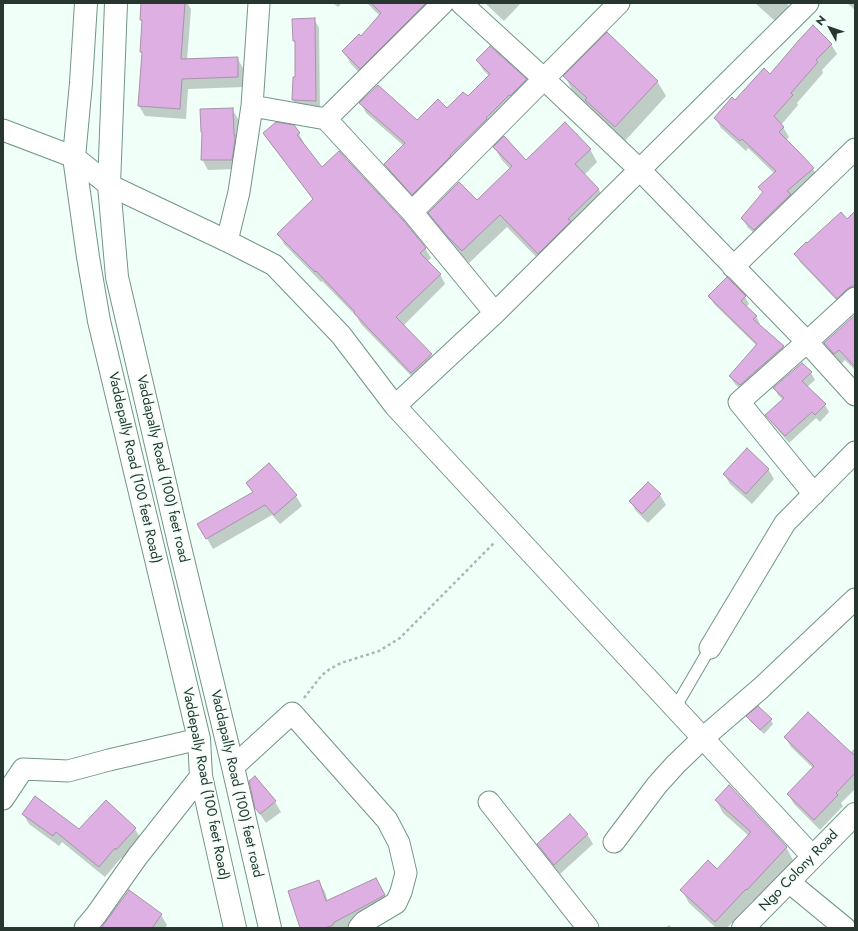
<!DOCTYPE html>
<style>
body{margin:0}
#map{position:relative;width:858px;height:931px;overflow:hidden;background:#f0fff8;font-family:Jost,sans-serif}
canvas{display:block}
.frame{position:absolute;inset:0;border:4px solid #283630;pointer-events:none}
.north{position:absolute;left:810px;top:8px;width:40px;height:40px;-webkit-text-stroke:3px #f0fff8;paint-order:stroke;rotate:310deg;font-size:11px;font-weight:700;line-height:16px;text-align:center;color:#283630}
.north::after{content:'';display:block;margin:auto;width:14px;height:18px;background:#283630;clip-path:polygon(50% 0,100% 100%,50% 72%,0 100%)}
</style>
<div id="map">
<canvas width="858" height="931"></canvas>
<div class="frame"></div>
<div class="north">N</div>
</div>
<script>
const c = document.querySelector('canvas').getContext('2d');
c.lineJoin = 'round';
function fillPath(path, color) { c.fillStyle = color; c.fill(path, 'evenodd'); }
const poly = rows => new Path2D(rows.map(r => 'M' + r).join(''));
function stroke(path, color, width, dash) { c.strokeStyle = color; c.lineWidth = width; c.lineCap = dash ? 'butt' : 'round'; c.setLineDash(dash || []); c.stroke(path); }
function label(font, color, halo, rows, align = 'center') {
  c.font = font + ' Jost,sans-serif'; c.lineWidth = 3; c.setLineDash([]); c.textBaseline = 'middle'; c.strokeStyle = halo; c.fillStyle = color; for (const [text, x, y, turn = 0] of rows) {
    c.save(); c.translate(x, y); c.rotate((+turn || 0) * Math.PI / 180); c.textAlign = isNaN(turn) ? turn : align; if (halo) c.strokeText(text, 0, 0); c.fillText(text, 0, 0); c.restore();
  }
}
fillPath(poly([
 [142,3,187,3,191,9,187,60,237,58,243,68,244,87,188,89,186,119,145,116,139,106,143,55,141,52,143,24,141,20],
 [333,3,342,3,338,7],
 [367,3,449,3,367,81,351,64,343,51,361,38,380,16],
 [485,3,521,3,504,21],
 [755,3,787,3,789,6,775,21],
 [847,3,855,3,855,10],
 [314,19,319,28,320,109,299,109,293,100,296,78,296,45,294,41,293,20],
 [831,44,837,54,822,70,823,73,797,103,798,105,781,125,783,127,789,137,786,140,813,169,819,179,761,239,748,228,742,218,763,193,760,188,775,174,748,148,746,151,721,128,715,118,770,75],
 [477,60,526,80,532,90,419,204,391,175,385,164,404,146,366,113,361,103,417,122,447,109,468,98,489,76,483,70],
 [565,76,657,81,666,96,624,142,595,115,592,109,573,92],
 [232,109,238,119,239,144,237,169,208,170,202,159,202,131],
 [264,134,299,134,304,143,303,145,322,169,425,248,431,258,427,262,440,274,445,284,403,326,431,355,436,365,418,383,361,324,357,317,322,281,321,282,284,244,279,234,314,200,270,143],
 [494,147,526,161,590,149,597,162,584,175,599,190,606,203,545,266,507,227,469,263,457,250,437,226,429,213,477,202,510,169,502,160],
 [855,218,855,295,842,306,800,262,796,254,847,221],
 [709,296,745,297,749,304,746,307,756,316,760,324,759,325,783,347,787,355,744,393,735,384,730,377,757,346,714,304],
 [855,328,855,370,845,360,841,364,831,354,826,343],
 [802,364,811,373,815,380,807,387,825,405,829,412,820,422,816,418,789,443,771,422,767,415,783,400,778,395,774,388],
 [768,469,774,479,752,504,730,484,724,474],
 [247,483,296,496,302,506,280,524,272,515,213,549,199,524,253,493],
 [648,483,660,495,666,505,648,523,636,511,630,501],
 [748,717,771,720,773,724,764,734,750,721],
 [785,737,850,753,855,748,855,789,841,803,843,806,820,830,794,804,788,794,813,768,791,747],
 [716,800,786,847,793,860,755,902,753,900,727,928,716,928,689,903,682,890,717,870,749,836,723,813],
 [106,801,135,829,141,839,123,859,121,858,105,877,62,842,59,846,29,824,23,814,80,830],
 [275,802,281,812,266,823,256,808],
 [587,834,593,844,560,874,544,854,538,844],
 [319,882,325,892,328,902,381,889,390,906,348,928,301,928],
 [161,915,167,925,165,928,102,928],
 [669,925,672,928,665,928]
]), '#0003');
const building = poly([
 [141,3,185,3,181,59,238,57,238,77,182,79,180,109,138,106,142,52,140,52,142,20,140,20,141,3],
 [371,3,426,3,360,69,342,51,359,34,361,36,381,13,371,3],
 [315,18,316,101,292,100,293,77,295,77,295,41,293,41,292,19,315,18],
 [813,25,832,44,816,60,818,62,791,93,793,95,774,116,784,127,779,132,798,151,814,168,787,191,791,194,754,230,741,218,763,192,758,187,776,171,742,139,740,141,714,118,732,97,735,100,764,68,770,74,799,40,813,25],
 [607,32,658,81,615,127,585,100,587,98,563,76,607,32],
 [490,46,527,79,510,96,509,95,486,118,487,119,450,155,451,156,412,195,384,164,405,143,359,103,378,85,417,120,438,99,447,108,463,92,468,96,490,74,476,60,490,46],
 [233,108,234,135,235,135,235,139,232,160,201,160,202,132,201,132,200,109,233,108],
 [276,122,294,125,300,133,297,135,322,167,339,151,403,220,426,248,420,253,441,274,396,317,432,354,411,373,354,313,355,312,316,271,315,272,277,234,313,199,263,133,276,122],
 [565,122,591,149,575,164,599,189,568,219,571,221,538,254,500,215,462,251,448,237,428,213,459,182,477,200,512,166,493,147,504,136,526,160,565,122],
 [855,211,855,286,852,286,847,289,837,299,794,254,806,242,807,243,841,212,847,219,855,211],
 [727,277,746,296,741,301,757,316,753,319,784,346,740,385,729,376,757,344,708,296,727,277],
 [855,315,855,367,839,350,834,354,824,343,855,315],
 [802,363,812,372,802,381,826,404,815,415,812,412,785,436,765,415,784,398,773,388,802,363],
 [747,448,769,469,746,494,723,474,747,448],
 [269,463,297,495,274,515,265,505,206,539,197,524,253,492,246,483,269,463],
 [648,482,661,494,642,514,629,501,648,482],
 [758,706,772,719,760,730,746,716,758,706],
 [808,712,855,756,855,773,836,793,838,795,814,820,787,794,814,766,784,737,808,712],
 [255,776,276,801,260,814,255,808,249,781,255,776],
 [729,785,787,847,747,890,746,889,715,922,680,890,708,860,717,869,750,833,751,832,715,800,729,785],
 [35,796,79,829,106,800,136,828,116,850,115,848,99,867,56,832,53,836,22,814,35,796],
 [570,814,588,834,554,865,537,844,570,814],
 [376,878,385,895,333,923,333,925,325,928,300,928,288,891,319,880,326,901,376,878],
 [129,890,162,914,152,928,101,928,129,890]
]);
fillPath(building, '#deafe2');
stroke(building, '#a891a9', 1);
const lane = poly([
 [675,708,710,648]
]);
const street = poly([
 [461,3,544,79,640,170,807,342,855,395],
 [252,106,326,119,443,3],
 [326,119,412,212,495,313],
 [3,130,74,157,109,185,227,241,274,265,341,335,395,406,813,857],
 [412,212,619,3],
 [227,241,239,192,252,106,259,3],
 [733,267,855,149],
 [395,406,495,313,808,3],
 [814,494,739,402,807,342,855,298],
 [710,648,785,523,855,452],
 [233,767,292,713,387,820,399,843,406,873,401,892,396,903,364,922,359,928],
 [3,799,23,769,68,771,109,760,199,739],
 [489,802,588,928],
 [614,842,657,785,675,765,703,738,761,688,855,599],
 [789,882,845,928],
 [85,928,96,915,137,857,201,776]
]);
const secondary = poly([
 [86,3,81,83,74,157,88,257,99,321,199,739,201,776,235,928],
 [116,3,109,185,117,277,179,543,233,767,270,928],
 [743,928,855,814]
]);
stroke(lane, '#739588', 13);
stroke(street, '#739588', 23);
stroke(secondary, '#739588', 24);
stroke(poly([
 [304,698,322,675,330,669,341,663,379,651,400,638,494,543]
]), '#aab8b2', 2.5, [3, 3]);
stroke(lane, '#fff', 11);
stroke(street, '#fff', 21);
stroke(secondary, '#fff', 22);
label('14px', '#283630', '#f0fff8', [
 ["Vaddepally Road (100 feet Road)",134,468,77],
 ["Vaddapally Road (100) feet road",162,469,77],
 ["Vaddepally Road (100 feet Road)",205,784,79],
 ["Vaddapally Road (100) feet road",236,784,77],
 ["Ngo Colony Road",799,871,-46]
]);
</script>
